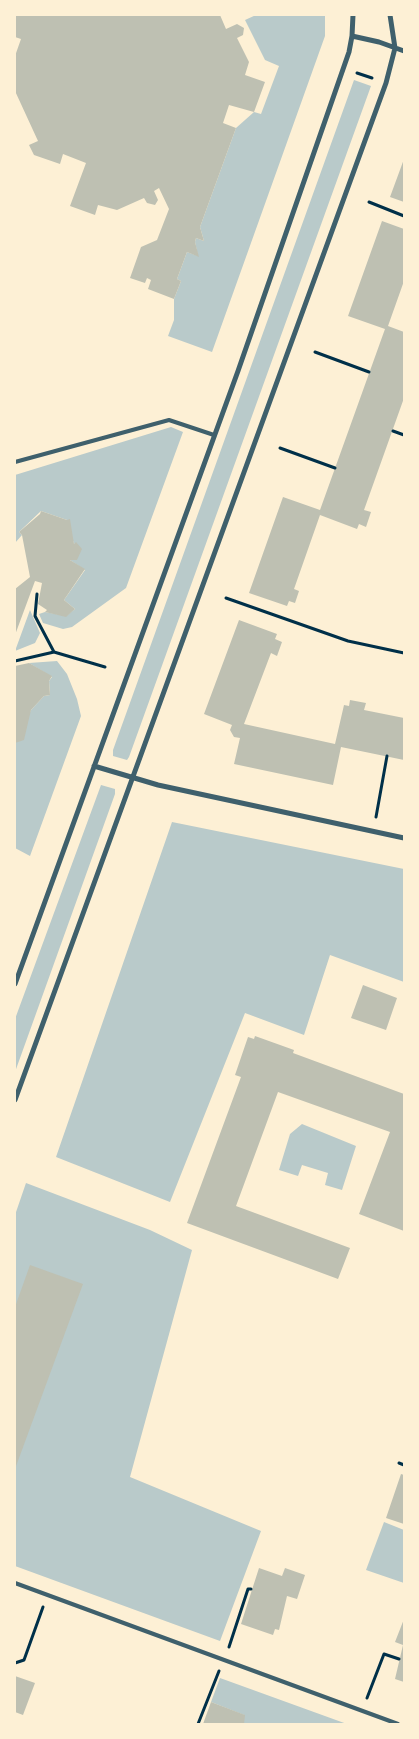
<!DOCTYPE html>
<style>
body{margin:0}
#map{position:relative;width:419px;height:1739px;overflow:hidden;background:#fdf0d5;font-family:Roboto,sans-serif}
canvas{display:block}
.frame{position:absolute;inset:0;border:16px solid #fdf0d5;pointer-events:none}
</style>
<div id="map">
<canvas width="419" height="1739"></canvas>
<div class="frame"></div>
</div>
<script>
const c = document.querySelector('canvas').getContext('2d');
c.lineJoin = 'round';
function fillPath(path, color) { c.fillStyle = color; c.fill(path, 'evenodd'); }
const poly = rows => new Path2D(rows.map(r => 'M' + r).join(''));
function stroke(path, color, width, dash) { c.strokeStyle = color; c.lineWidth = width; c.lineCap = dash ? 'butt' : 'round'; c.setLineDash(dash || []); c.stroke(path); }
fillPath(poly([
 [256,15,325,15,325,36,212,352,168,336,174,320,174,299,181,281,177,279,187,252,198,256,195,242,196,238,204,241,200,227,236,128,254,112,261,114,279,66,265,60,245,20],
 [354,80,371,86,129,757,127,760,113,756,113,750],
 [171,427,183,432,126,588,72,627,63,629,43,623,39,614,45,612,66,616,75,609,64,600,85,570,70,560,77,560,76,543,74,544,67,520,41,511,19,532,22,535,15,543,15,475],
 [30,610,40,633,35,643,15,651],
 [57,661,67,674,77,699,81,716,30,856,15,848,15,743,31,710,44,696,50,695,49,681,52,677,29,663],
 [101,785,115,789,115,794,15,1072,15,1019],
 [172,822,404,869,404,982,330,955,304,1035,245,1013,170,1202,56,1157],
 [302,1124,356,1146,342,1190,325,1185,328,1173,302,1165,298,1176,279,1170,290,1134],
 [26,1183,150,1230,192,1250,130,1477,261,1531,220,1641,15,1566,15,1215],
 [384,1522,404,1530,404,1583,366,1570],
 [220,1678,347,1724,244,1724,244,1715,211,1702]
]), '#b9caca');
fillPath(poly([
 [15,15,220,15,226,29,237,24,244,28,243,35,237,38,249,62,245,75,265,82,254,112,229,105,223,123,236,128,200,227,204,241,196,238,195,242,199,257,187,252,177,279,181,281,174,299,148,289,151,280,147,278,145,283,130,278,141,247,157,240,169,209,159,188,154,191,158,200,155,205,147,203,144,198,117,210,98,205,95,215,70,206,86,163,63,154,60,164,34,155,29,145,38,141,15,91,15,56,21,39,15,37],
 [404,159,404,202,390,197],
 [382,221,404,229,404,281,388,326,404,332,404,398,364,510,371,512,366,527,359,524,357,529,320,515,294,589,299,591,295,603,289,601,287,606,249,593,283,497,320,510,385,329,348,316],
 [41,511,67,520,70,519,74,544,76,542,82,549,77,560,70,560,85,569,64,600,75,609,66,617,45,612,47,610,38,604,42,583,35,581,15,635,15,589,30,577,22,535,19,532,40,514],
 [239,620,277,634,275,639,282,642,277,656,271,653,244,724,335,744,344,705,349,706,350,700,366,703,364,710,404,718,404,760,341,747,333,785,234,764,240,738,234,737,230,730,232,725,204,714],
 [29,663,52,676,49,681,50,695,44,696,31,710,24,740,15,743,15,666],
 [363,985,397,998,386,1030,351,1018],
 [255,1036,294,1050,293,1053,404,1094,404,1231,359,1214,390,1132,278,1092,236,1206,350,1248,338,1279,187,1223,241,1077,235,1075,248,1037,254,1039],
 [30,1265,83,1284,15,1469,15,1307],
 [401,1474,404,1475,404,1524,386,1518],
 [259,1568,282,1576,285,1568,305,1575,297,1599,287,1596,279,1630,275,1629,273,1635,241,1624],
 [404,1619,404,1682,395,1679,403,1645,395,1642],
 [15,1676,35,1683,23,1715,15,1712],
 [211,1702,245,1715,244,1724,203,1724]
]), '#bec0b2');
stroke(poly([
 [357,73,372,78],
 [369,202,404,216],
 [315,352,369,372],
 [393,431,404,435],
 [280,448,335,468],
 [37,594,35,616,54,652],
 [226,598,348,641,404,653],
 [15,661,54,652,105,667],
 [376,817,387,756],
 [399,1463,404,1465],
 [229,1647,248,1589,251,1589],
 [15,1663,24,1660,43,1607],
 [367,1698,384,1654,399,1659],
 [198,1724,219,1671]
]), '#003049', 3);
stroke(poly([
 [15,462,169,420,214,435],
 [15,1583,398,1724]
]), '#3f606c', 4);
stroke(poly([
 [352,36,379,42,404,51],
 [94,766,158,785,404,838],
 [15,984,238,371,349,52,352,36,353,15],
 [15,1100,386,83,395,48,390,15]
]), '#3f606c', 5);
</script>
